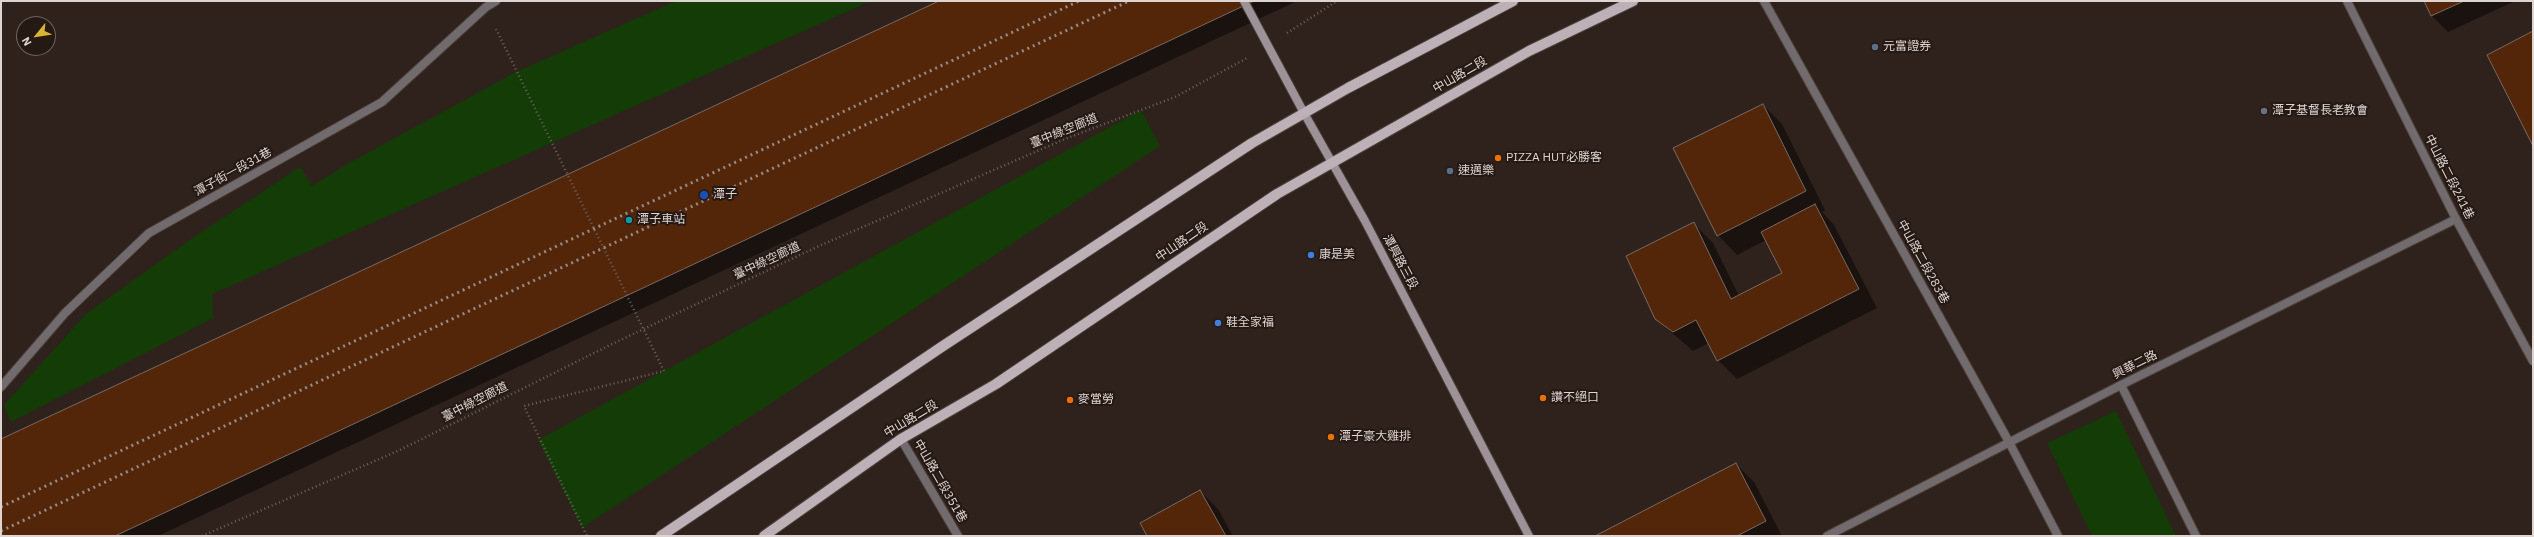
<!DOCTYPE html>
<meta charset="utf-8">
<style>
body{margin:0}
#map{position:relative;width:2534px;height:537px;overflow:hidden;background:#2f221d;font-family:"IBM Plex Sans",sans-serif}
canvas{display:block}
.frame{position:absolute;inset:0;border:2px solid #ded5d2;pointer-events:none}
.north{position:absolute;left:16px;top:16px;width:40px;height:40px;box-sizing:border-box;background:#251914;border:1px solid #6f6460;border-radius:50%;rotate:240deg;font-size:11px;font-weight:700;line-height:16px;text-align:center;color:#ded5d2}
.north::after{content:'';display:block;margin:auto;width:14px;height:18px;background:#d9b334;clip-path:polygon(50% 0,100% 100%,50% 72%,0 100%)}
</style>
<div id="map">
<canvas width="2534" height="537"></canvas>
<div class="frame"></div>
<div class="north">N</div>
</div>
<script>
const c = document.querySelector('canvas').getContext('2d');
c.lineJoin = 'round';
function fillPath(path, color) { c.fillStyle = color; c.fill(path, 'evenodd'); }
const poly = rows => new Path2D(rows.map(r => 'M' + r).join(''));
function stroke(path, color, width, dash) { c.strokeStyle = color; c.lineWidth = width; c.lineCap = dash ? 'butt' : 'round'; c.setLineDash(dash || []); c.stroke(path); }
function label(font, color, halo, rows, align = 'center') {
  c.font = font + ' "IBM Plex Sans","Noto Sans TC",sans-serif'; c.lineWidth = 4; c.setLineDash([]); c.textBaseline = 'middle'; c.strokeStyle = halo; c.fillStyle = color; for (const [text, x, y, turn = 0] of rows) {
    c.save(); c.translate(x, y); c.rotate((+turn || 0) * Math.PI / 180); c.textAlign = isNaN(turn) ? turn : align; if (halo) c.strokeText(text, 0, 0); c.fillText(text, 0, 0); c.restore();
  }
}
fillPath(poly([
 [676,1,871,1,212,294,213,318,11,422,4,405,86,314,194,237,300,167,312,186,349,163,516,72],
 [1141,110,1160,146,582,528,538,440],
 [2116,411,2176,536,2092,536,2047,443]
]), '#133c06');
fillPath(poly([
 [941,1,1297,1,158,536,1,536,1,440],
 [2426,1,2515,1,2448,32,2432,16],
 [1763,105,1782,124,1825,210,1822,212,1834,225,1877,308,1737,379,1718,360,1709,343,1693,351,1656,319,1694,224,1713,243,1739,296,1783,273,1766,240,1737,255,1718,235],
 [1736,464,1754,482,1782,536,1597,536],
 [1200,491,1218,509,1233,536,1148,536]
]), '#0007');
const building = poly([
 [939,1,1254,1,115,536,1,536,1,439,939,1],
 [2424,1,2464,1,2431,16,2424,1],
 [2533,31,2533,146,2487,55,2533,31],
 [1763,104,1806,191,1717,236,1673,148,1763,104],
 [1815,204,1859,289,1717,361,1696,320,1673,332,1655,319,1626,256,1694,222,1731,299,1782,273,1761,232,1815,204],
 [1736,463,1766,521,1737,536,1595,536,1736,463],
 [1200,490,1226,536,1147,536,1140,523,1200,490]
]);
fillPath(building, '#542609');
stroke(building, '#786962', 1);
const lane = poly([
 [1764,1,2009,442,2058,536],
 [2121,385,2196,536],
 [1,387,65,313,149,233,382,102,486,7,496,1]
]);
const street = poly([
 [2347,1,2456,219,2533,361],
 [901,439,958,536],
 [1827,536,2121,385,2456,219]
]);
const secondary = poly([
 [1244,1,1304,113,1365,221,1529,536]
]);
const primary = poly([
 [661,536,943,346,1252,143,1348,88,1513,1],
 [764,536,901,439,996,384,1277,194,1529,51,1633,1]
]);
stroke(lane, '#4b3f3a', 10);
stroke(street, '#4b3f3a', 10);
stroke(secondary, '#4b3f3a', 10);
stroke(primary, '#4b3f3a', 12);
stroke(poly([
 [496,29,664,371,524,406,587,536],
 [1287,33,1337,1],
 [202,536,400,450,610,345,819,246,1065,139,1175,97,1249,57]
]), '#6e625e', 2.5, [1, 3]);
stroke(lane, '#726b6e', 8);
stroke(street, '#726b6e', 8);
stroke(secondary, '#9d9297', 8);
stroke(primary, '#beb0b7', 10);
stroke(poly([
 [1,507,1079,1],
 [1,531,1129,1]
]), '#968b87', 3, [2, 4]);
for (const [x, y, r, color] of [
 [1875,47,4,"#5c6f8a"],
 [2264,111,4,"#6b7280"],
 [1498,158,4,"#e8710a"],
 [1450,171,4,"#5c6f8a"],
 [704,195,5,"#1a4fb4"],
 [629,220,4,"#0f9aa8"],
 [1311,255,4,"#3f7fe0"],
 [1218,323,4,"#3f7fe0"],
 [1543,398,4,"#e8710a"],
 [1070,400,4,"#e8710a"],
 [1331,437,4,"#e8710a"]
]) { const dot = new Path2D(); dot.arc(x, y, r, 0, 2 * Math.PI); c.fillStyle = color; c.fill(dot); stroke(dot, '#251914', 1.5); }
label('12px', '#ded5d2', '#251914', [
 ["元富證券",1883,47],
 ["潭子基督長老教會",2272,111],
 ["PIZZA HUT必勝客",1506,158],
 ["速邁樂",1458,171],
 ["潭子",713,195],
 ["潭子車站",637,220],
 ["康是美",1319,255],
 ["鞋全家福",1226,323],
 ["讚不絕口",1551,398],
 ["麥當勞",1078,400],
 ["潭子豪大雞排",1339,437]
], 'left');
label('12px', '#ded5d2', '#251914', [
 ["中山路二段",1460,75,-30],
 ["臺中綠空廊道",1064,131,-22],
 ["潭子街一段31巷",233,172,-29],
 ["中山路二段241巷",2449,177,63],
 ["中山路二段",1182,242,-34],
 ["臺中綠空廊道",767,261,-25],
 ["潭興路三段",1400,262,62],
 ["中山路二段283巷",1923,262,61],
 ["興華二路",2135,365,-27],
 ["臺中綠空廊道",475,402,-27],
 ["中山路二段",911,419,-31],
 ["中山路二段351巷",940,481,60]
]);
</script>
